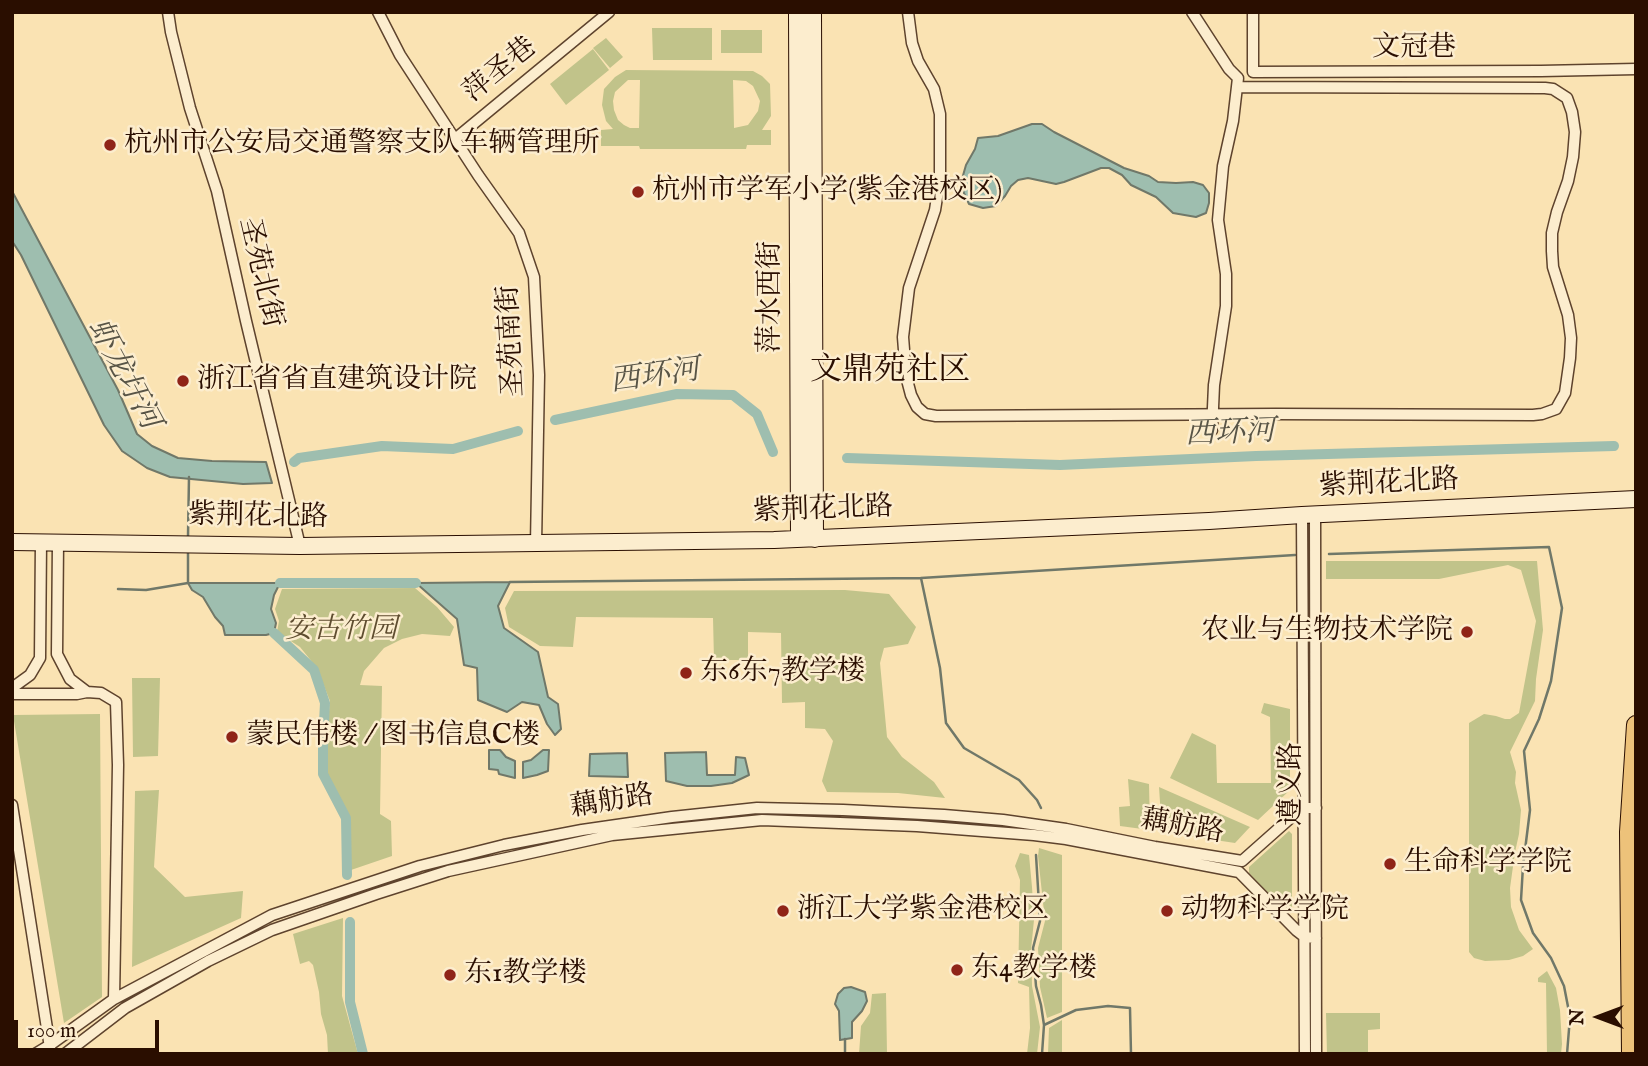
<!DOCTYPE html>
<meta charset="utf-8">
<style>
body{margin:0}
#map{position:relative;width:1648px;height:1066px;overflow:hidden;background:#fae3b3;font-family:"IM FELL English",serif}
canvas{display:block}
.frame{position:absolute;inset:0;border:14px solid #2a0e00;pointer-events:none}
.north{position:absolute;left:1564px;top:982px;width:70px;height:70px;-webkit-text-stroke:5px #fcedce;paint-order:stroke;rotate:270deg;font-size:19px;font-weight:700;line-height:28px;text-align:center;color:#2a0e00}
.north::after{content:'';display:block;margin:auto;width:24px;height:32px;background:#2a0e00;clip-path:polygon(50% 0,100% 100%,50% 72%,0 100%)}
.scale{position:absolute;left:14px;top:1020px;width:145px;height:32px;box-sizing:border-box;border:4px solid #2a0e00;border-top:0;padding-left:9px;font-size:21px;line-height:24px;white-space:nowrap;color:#2a0e00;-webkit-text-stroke:5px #fcedce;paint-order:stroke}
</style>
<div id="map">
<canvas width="1648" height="1066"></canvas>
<div class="frame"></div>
<div class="north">N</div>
<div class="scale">100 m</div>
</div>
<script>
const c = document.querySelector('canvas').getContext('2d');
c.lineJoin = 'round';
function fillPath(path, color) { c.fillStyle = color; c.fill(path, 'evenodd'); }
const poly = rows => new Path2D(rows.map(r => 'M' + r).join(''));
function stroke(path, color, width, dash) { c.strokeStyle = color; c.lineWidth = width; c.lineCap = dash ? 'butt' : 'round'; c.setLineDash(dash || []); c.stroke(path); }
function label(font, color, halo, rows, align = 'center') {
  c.font = font + ' "IM FELL English","Noto Serif SC",serif'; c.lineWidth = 5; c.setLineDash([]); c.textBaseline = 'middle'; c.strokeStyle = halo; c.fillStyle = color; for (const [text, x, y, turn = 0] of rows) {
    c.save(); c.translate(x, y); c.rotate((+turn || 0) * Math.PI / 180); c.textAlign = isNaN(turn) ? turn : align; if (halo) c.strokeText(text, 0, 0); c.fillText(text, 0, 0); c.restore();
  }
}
fillPath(poly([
 [652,28,712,28,712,60,653,60],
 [721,30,762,30,762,53,721,53],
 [606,38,623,57,610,68,593,48],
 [593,49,609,70,566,105,550,84],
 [626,70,753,71,762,76,770,84,771,116,762,130,771,130,771,145,747,145,746,149,640,149,639,146,601,146,601,130,613,129,606,121,602,105,604,89,615,77],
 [628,80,640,80,639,128,630,128,624,125,618,120,614,110,613,101,615,92],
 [733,80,746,81,753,86,760,101,758,111,748,125,734,128],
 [1326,561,1537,561,1543,630,1536,679,1535,701,1510,752,1516,772,1515,783,1521,810,1519,834,1515,852,1510,888,1511,907,1519,930,1533,949,1523,956,1509,960,1485,961,1474,958,1469,952,1469,723,1484,714,1496,716,1505,719,1510,719,1519,713,1536,621,1521,570,1508,565,1439,579,1326,579],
 [415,588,437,607,454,627,450,636,422,634,402,639,384,648,364,671,360,685,382,686,380,814,391,821,392,856,351,870,350,817,326,773,326,742,330,701,317,668,300,647,277,632,279,621,275,609,282,589],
 [845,590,889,594,916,627,908,644,884,648,880,663,887,737,902,757,934,782,945,798,898,793,827,792,822,781,833,741,825,729,805,728,805,702,782,703,781,633,748,632,748,660,714,660,713,618,576,617,573,647,540,646,509,627,505,608,514,591],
 [132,678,160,678,158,756,133,757],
 [1264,703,1290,709,1290,790,1258,820,1170,778,1192,733,1216,745,1217,783,1271,783,1270,717,1261,713],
 [100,714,102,997,64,1023,13,715],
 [1128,779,1149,784,1150,830,1120,826,1119,807,1130,806],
 [1159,787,1250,827,1235,843,1162,832],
 [159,790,154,867,185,897,243,891,241,918,132,967,135,791],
 [1289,831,1292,834,1292,913,1286,913,1249,873,1249,867],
 [1039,848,1062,855,1062,1012,1047,1018,1040,987,1038,948,1045,921,1038,856],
 [1020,853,1029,855,1032,887,1034,920,1031,950,1032,986,1040,1027,1037,1054,1027,1054,1030,1028,1029,987,1018,983,1020,880,1015,866],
 [343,918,342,996,358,1054,328,1054,327,1035,321,1014,319,992,313,965,309,961,300,964,293,934],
 [1547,971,1556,988,1560,1010,1562,1044,1561,1054,1547,1054,1546,983,1538,982,1538,978],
 [886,993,887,1054,859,1054,861,1026,870,1013,872,994],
 [1326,1013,1380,1013,1380,1029,1368,1030,1368,1054,1327,1054],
 [1062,1020,1062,1054,1048,1054,1049,1028]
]), '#c1c38a');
const water = poly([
 [1032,124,1042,124,1054,132,1124,168,1149,176,1158,182,1176,183,1193,182,1203,185,1209,193,1209,203,1206,213,1196,217,1173,213,1156,197,1131,185,1122,175,1109,168,1101,168,1064,182,1056,184,1028,178,1018,180,1011,186,1005,196,996,206,983,208,969,204,963,191,962,179,966,165,975,149,978,138,998,136,1032,124],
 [12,191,118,390,137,434,152,446,178,458,212,461,266,462,272,483,243,484,170,477,147,468,122,451,104,425,21,255,12,241,12,191],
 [510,582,498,606,504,628,538,652,548,697,558,704,561,729,555,735,547,724,539,705,522,702,507,712,478,700,477,668,464,665,457,619,416,583,510,582],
 [188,583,280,583,274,595,271,609,276,623,274,633,266,635,225,635,223,626,215,617,203,597,192,590,188,583],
 [489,750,500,750,506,757,515,761,515,778,499,774,498,770,489,769,489,750],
 [543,750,549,750,548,771,537,775,523,778,523,762,531,760,543,750],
 [706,752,707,775,735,775,736,757,745,758,749,775,732,783,711,786,687,786,666,781,665,753,706,752],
 [627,753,628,777,589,776,590,754,627,753],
 [851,987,865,992,867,1001,862,1011,852,1022,852,1038,840,1040,839,1011,835,1004,838,994,844,988,851,987]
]);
fillPath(water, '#9ebeaf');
stroke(water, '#707869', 2);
stroke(poly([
 [188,536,189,477],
 [1329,554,1549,547,1562,608,1551,681,1539,719,1524,751,1530,810,1523,866,1521,900,1533,933,1551,958,1564,986,1570,1017,1567,1054],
 [921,578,940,668,946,723,964,748,1019,780,1037,800,1041,808],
 [510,582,921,578,1295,555],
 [118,589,146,590,188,583,188,553],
 [1036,855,1040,921,1033,948,1036,986,1041,1005,1044,1025,1042,1054],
 [1044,1025,1076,1010,1108,1006,1130,1008,1131,1054],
 [845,1039,845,1054]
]), '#707869', 2.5);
stroke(poly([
 [555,420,677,394,733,395,757,414,773,452],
 [847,458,1060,465,1256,456,1614,446],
 [294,462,299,458,382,446,453,449,518,431],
 [280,583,416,583],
 [274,633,314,670,325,703,323,742,323,774,346,818,347,875],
 [350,922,350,1002,363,1054]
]), '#9ebeaf', 10);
const minor = poly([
 [168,12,171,32,190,108,217,191,246,321,300,546],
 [378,12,400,55,478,175,519,233,534,277,539,375,536,544],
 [908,12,912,43,918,61,934,89,940,114,940,178,935,210,909,288,903,337,906,376,911,395,917,407,925,414,936,416,1276,414,1533,415,1542,414,1556,409,1565,393,1570,358,1571,338,1568,315,1553,267,1552,251,1552,233,1557,212,1568,181,1573,157,1575,132,1572,112,1567,98,1553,89,1545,88,1237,87],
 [1192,12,1229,69,1238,78,1233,121,1223,166,1218,220,1226,274,1226,306,1214,385,1212,430],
 [1253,12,1253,72,1541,71,1636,69],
 [455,139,609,12],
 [1302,515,1305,1054],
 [1315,515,1316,1054],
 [58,542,57,654,70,679,87,692,101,693,116,702,118,765,114,999],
 [12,688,30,675,40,658,41,541],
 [12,694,77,694,87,692],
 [12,805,51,1054],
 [35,1054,50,1045,114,999,272,915,420,866,504,845,582,830,672,817,757,808,843,810,944,815,1003,820,1066,829,1155,847,1242,861,1295,814,1304,808,1316,808],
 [65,1054,125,1008,208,961,272,930,376,894,448,871,612,835,762,820,917,826,1034,835,1066,839,1239,872,1296,930,1305,937,1316,938]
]);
const secondary = poly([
 [797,12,799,539],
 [813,12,815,539],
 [12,542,300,546,774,540,1209,521,1302,515,1636,499]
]);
const trunk = poly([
 [1631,1054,1629,832,1636,725]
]);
stroke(minor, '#5e432d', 13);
stroke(secondary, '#2a0e00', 18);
stroke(trunk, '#2a0e00', 20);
stroke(minor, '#fcedce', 10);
stroke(secondary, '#fcedce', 16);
stroke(trunk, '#edc27a', 18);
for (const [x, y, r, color] of [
 [110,145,7,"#8f2418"],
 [638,192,7,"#8f2418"],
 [183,381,7,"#8f2418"],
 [1467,632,7,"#8f2418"],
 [686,673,7,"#8f2418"],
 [232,737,7,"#8f2418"],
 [1390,864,7,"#8f2418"],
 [783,911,7,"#8f2418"],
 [1167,911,7,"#8f2418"],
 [957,970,7,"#8f2418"],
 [450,975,7,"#8f2418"]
]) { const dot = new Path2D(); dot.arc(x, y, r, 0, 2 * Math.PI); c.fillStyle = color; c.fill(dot); stroke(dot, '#fcedce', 2.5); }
label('28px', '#2a0e00', '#fcedce', [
 ["文冠巷",1414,49],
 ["萍圣巷",501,71,-39],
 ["圣苑北街",259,273,77],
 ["萍水西街",772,297,-90],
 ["圣苑南街",513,341,-93],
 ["紫荆花北路",1389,485,-3],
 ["紫荆花北路",823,511,-2],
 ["紫荆花北路",258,518,1],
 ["遵义路",1293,784,-90],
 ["藕舫路",612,803,-9],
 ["藕舫路",1182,828,10]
]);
label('28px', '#2a0e00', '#fcedce', [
 ["杭州市公安局交通警察支队车辆管理所",124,145],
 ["杭州市学军小学(紫金港校区)",652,192],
 ["浙江省省直建筑设计院",197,381],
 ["农业与生物技术学院",1453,632,"right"],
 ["东6东7教学楼",700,673],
 ["蒙民伟楼 / 图书信息C楼",246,737],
 ["生命科学学院",1404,864],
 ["浙江大学紫金港校区",797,911],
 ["动物科学学院",1181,911],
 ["东4教学楼",971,970],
 ["东1教学楼",464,975]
], 'left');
label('italic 28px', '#5f4d30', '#fcedce', [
 ["安古竹园",341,631]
]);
label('italic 30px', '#585446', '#fcedce', [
 ["虾龙圩河",122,375,62],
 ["西环河",655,378,-8],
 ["西环河",1230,435,-2]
]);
label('32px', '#2a0e00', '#fcedce', [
 ["文鼎苑社区",890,372]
]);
</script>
